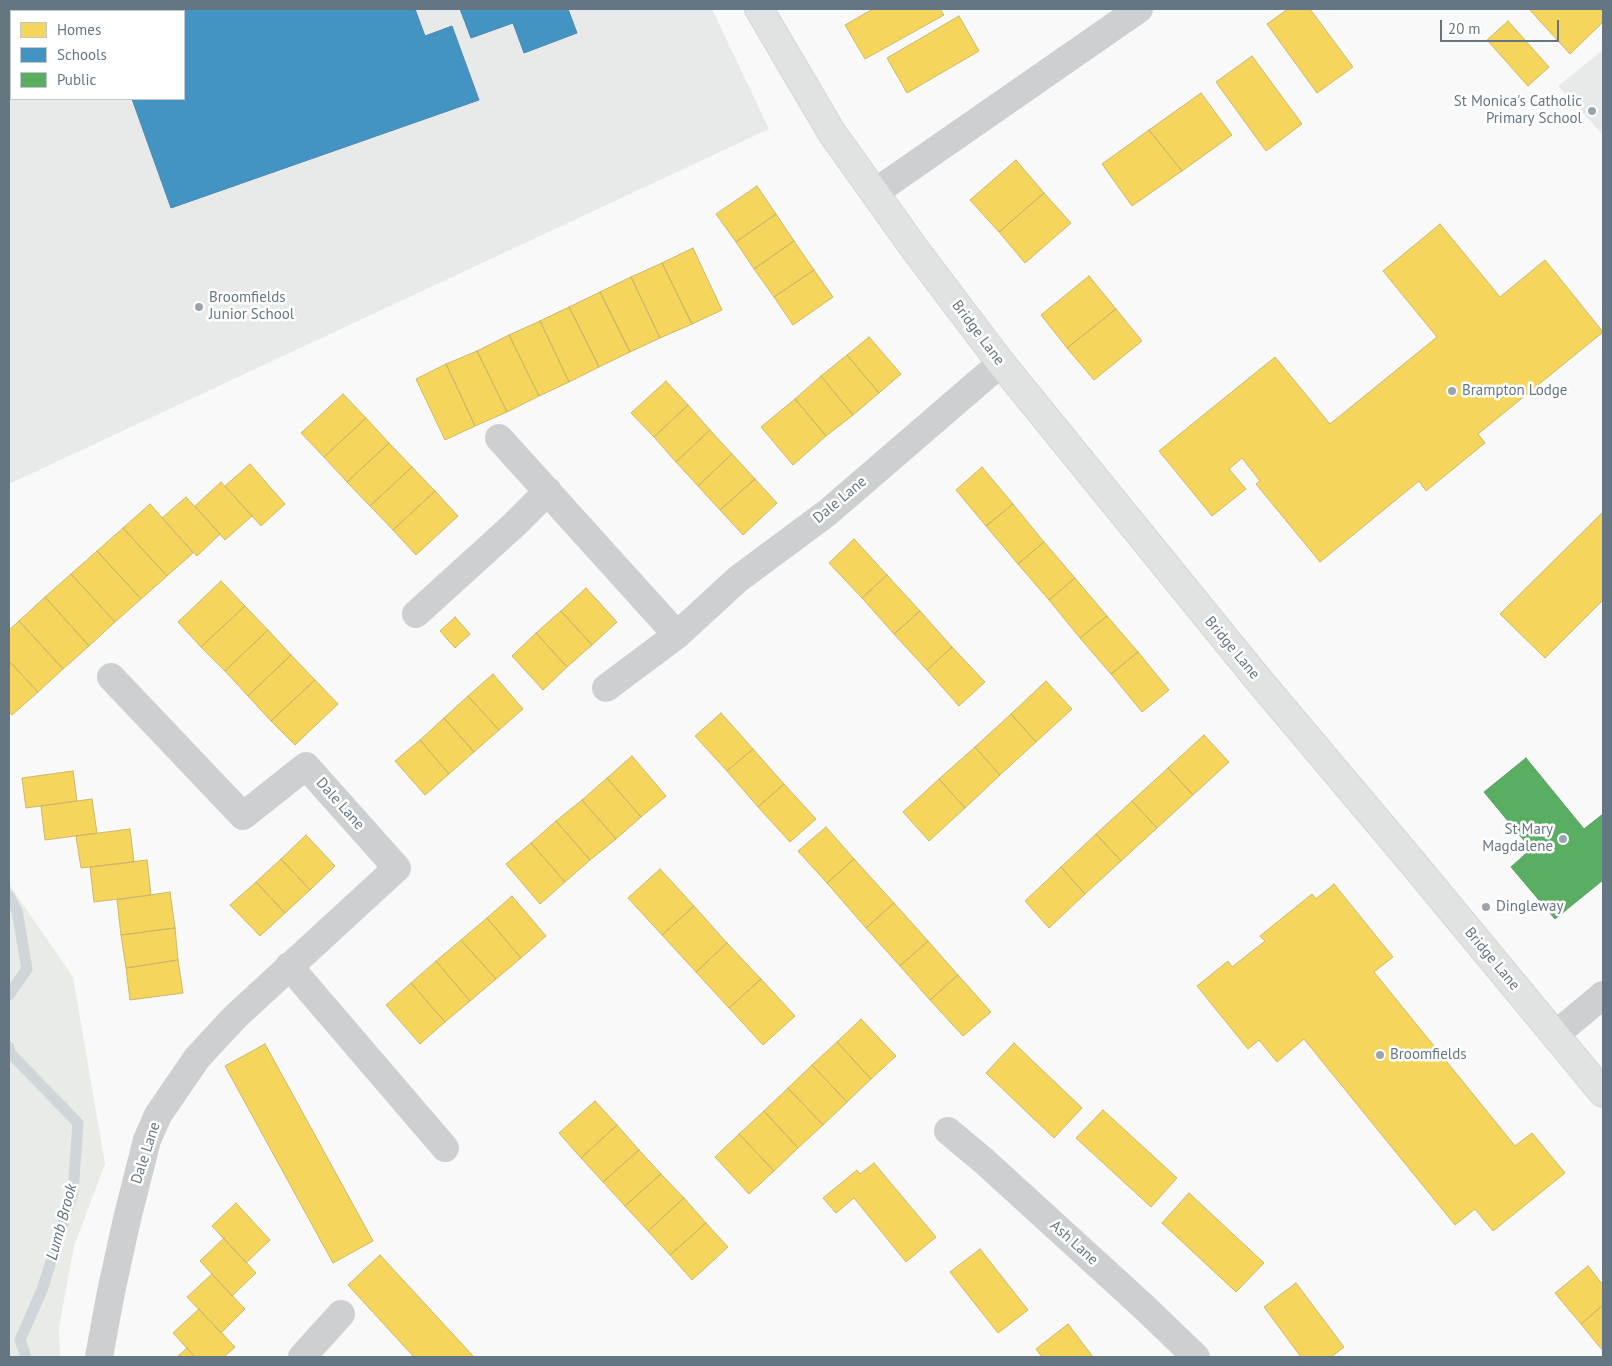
<!DOCTYPE html>
<style>
body{margin:0}
#map{position:relative;width:1612px;height:1366px;overflow:hidden;background:#f9f9f9;font-family:"PT Sans",sans-serif}
canvas{display:block}
.frame{position:absolute;inset:0;border:10px solid #657683;pointer-events:none}
.legend{position:absolute;left:10px;top:10px;width:175px;height:90px;box-sizing:border-box;background:#fff;border:1px solid #c1c8cd;margin:0;padding:6px 9px;list-style:none;font-size:15px;color:#657683}
.legend li{display:flex;align-items:center;gap:10px;height:25px}
.legend b{width:25px;border:1px solid #c1c8cd}
.scale{position:absolute;left:1440px;top:20px;width:119px;height:22px;box-sizing:border-box;border:2px solid #657683;border-top:0;padding-left:6px;font-size:15px;line-height:18px;white-space:nowrap;color:#657683;-webkit-text-stroke:4px #fff;paint-order:stroke}
</style>
<div id="map">
<canvas width="1612" height="1366"></canvas>
<div class="frame"></div>
<ul class="legend">
<li><b style="height:14px;background:#f6d55c"></b>Homes</li>
<li><b style="height:14px;background:#4393c3"></b>Schools</li>
<li><b style="height:14px;background:#5aae61"></b>Public</li>
</ul>
<div class="scale">20 m</div>
</div>
<script>
const c = document.querySelector('canvas').getContext('2d');
c.lineJoin = 'round';
function fillPath(path, color) { c.fillStyle = color; c.fill(path, 'evenodd'); }
const poly = rows => new Path2D(rows.map(r => 'M' + r).join(''));
function stroke(path, color, width, dash) { c.strokeStyle = color; c.lineWidth = width; c.lineCap = dash ? 'butt' : 'round'; c.setLineDash(dash || []); c.stroke(path); }
function label(font, color, halo, rows, align = 'center') {
  c.font = font + ' "PT Sans",sans-serif'; c.lineWidth = 5; c.setLineDash([]); c.textBaseline = 'middle'; c.strokeStyle = halo; c.fillStyle = color; for (const [text, x, y, turn = 0] of rows) {
    c.save(); c.translate(x, y); c.rotate((+turn || 0) * Math.PI / 180); c.textAlign = isNaN(turn) ? turn : align; if (halo) c.strokeText(text, 0, 0); c.fillText(text, 0, 0); c.restore();
  }
}
fillPath(poly([
 [9,9,712,9,769,129,9,484],
 [11,11,184,11,184,99,11,99],
 [1603,50,1603,135,1558,86]
]), '#e8e9e9');
fillPath(poly([
 [9,884,73,977,105,1164,74,1246,59,1327,60,1357,9,1357]
]), '#e8ebe6');
const homes = poly([
 [873,9,940,9,944,15,865,59,845,25,873,9],
 [1288,9,1310,9,1353,67,1317,93,1267,24,1288,9],
 [1529,9,1603,9,1603,22,1570,54,1529,9],
 [959,16,979,51,907,93,887,58,959,16],
 [1508,21,1549,67,1528,86,1487,40,1508,21],
 [1252,56,1302,124,1266,151,1216,82,1252,56],
 [1201,93,1232,135,1182,171,1149,130,1201,93],
 [1149,130,1182,171,1132,206,1102,164,1149,130],
 [1016,160,1044,193,999,232,970,200,1016,160],
 [757,186,776,214,736,242,716,214,757,186],
 [1044,193,1071,223,1025,263,999,232,1044,193],
 [776,214,794,241,754,269,736,242,776,214],
 [1440,224,1500,297,1545,260,1603,332,1478,434,1485,443,1426,491,1419,481,1320,562,1256,484,1260,481,1242,458,1229,469,1246,489,1212,516,1159,451,1275,357,1330,424,1437,337,1383,271,1440,224],
 [794,241,814,270,774,297,754,269,794,241],
 [693,248,722,310,692,324,662,263,693,248],
 [662,263,692,324,660,338,631,277,662,263],
 [814,270,833,297,793,325,774,297,814,270],
 [1089,276,1116,309,1067,348,1041,315,1089,276],
 [631,277,660,338,630,352,600,292,631,277],
 [600,292,630,352,599,367,569,307,600,292],
 [569,307,599,367,569,382,540,321,569,307],
 [1116,309,1142,341,1094,380,1067,348,1116,309],
 [540,321,569,382,539,396,509,335,540,321],
 [509,335,539,396,507,412,477,351,509,335],
 [869,337,901,374,879,393,847,355,869,337],
 [477,351,507,412,475,426,446,364,477,351],
 [847,355,879,393,853,415,821,376,847,355],
 [446,364,475,426,445,440,416,379,446,364],
 [821,376,853,415,826,436,795,399,821,376],
 [666,381,688,405,654,437,631,413,666,381],
 [343,394,366,418,324,457,301,433,343,394],
 [795,399,826,436,793,465,761,427,795,399],
 [688,405,710,430,676,462,654,437,688,405],
 [366,418,389,443,347,482,324,457,366,418],
 [710,430,732,454,698,486,676,462,710,430],
 [389,443,412,467,370,506,347,482,389,443],
 [732,454,755,479,720,510,698,486,732,454],
 [250,464,285,504,261,526,225,486,250,464],
 [412,467,435,491,393,530,370,506,412,467],
 [982,467,1013,504,986,526,956,490,982,467],
 [755,479,777,503,743,535,720,510,755,479],
 [221,482,252,516,225,540,195,506,221,482],
 [435,491,458,516,416,555,393,530,435,491],
 [186,497,220,534,197,556,162,518,186,497],
 [150,504,193,553,167,576,123,528,150,504],
 [1013,504,1044,542,1018,564,986,526,1013,504],
 [1603,512,1603,600,1545,658,1500,614,1603,512],
 [123,528,167,576,141,599,97,551,123,528],
 [854,539,887,575,862,598,829,563,854,539],
 [1044,542,1075,578,1049,600,1018,564,1044,542],
 [97,551,141,599,115,622,71,574,97,551],
 [71,574,115,622,89,646,45,597,71,574],
 [887,575,920,611,894,634,862,598,887,575],
 [1075,578,1107,616,1080,638,1049,600,1075,578],
 [221,581,245,606,201,647,178,622,221,581],
 [586,588,617,622,592,645,561,611,586,588],
 [45,597,89,646,63,669,19,621,45,597],
 [245,606,268,630,225,671,201,647,245,606],
 [561,611,592,645,567,667,536,633,561,611],
 [920,611,952,647,927,670,894,634,920,611],
 [1107,616,1138,652,1111,674,1080,638,1107,616],
 [455,617,470,634,455,648,440,631,455,617],
 [19,621,63,669,38,692,9,661,9,630,19,621],
 [268,630,291,655,248,696,225,671,268,630],
 [536,633,567,667,543,690,512,656,536,633],
 [952,647,985,682,959,706,927,670,952,647],
 [1138,652,1169,690,1142,712,1111,674,1138,652],
 [291,655,315,680,271,721,248,696,291,655],
 [9,661,38,692,12,715,9,712,9,661],
 [493,674,523,709,499,730,468,696,493,674],
 [315,680,338,704,295,745,271,721,315,680],
 [1046,681,1072,709,1036,742,1011,714,1046,681],
 [468,696,499,730,474,752,444,718,468,696],
 [721,713,753,749,727,771,695,736,721,713],
 [1011,714,1036,742,1000,775,975,747,1011,714],
 [444,718,474,752,449,774,420,740,444,718],
 [1204,735,1229,762,1193,795,1168,768,1204,735],
 [420,740,449,774,425,795,395,761,420,740],
 [975,747,1000,775,965,808,939,779,975,747],
 [753,749,784,784,758,807,727,771,753,749],
 [632,756,666,796,641,817,607,778,632,756],
 [1168,768,1193,795,1157,828,1132,801,1168,768],
 [73,771,77,801,26,808,22,778,73,771],
 [607,778,641,817,616,839,582,800,607,778],
 [939,779,965,808,929,841,903,812,939,779],
 [784,784,816,819,790,842,758,807,784,784],
 [92,799,97,833,45,840,41,806,92,799],
 [582,800,616,839,590,860,556,821,582,800],
 [1132,801,1157,828,1121,861,1096,834,1132,801],
 [556,821,590,860,565,882,531,843,556,821],
 [826,827,854,859,827,883,798,851,826,827],
 [130,829,134,862,81,868,76,836,130,829],
 [1096,834,1121,861,1085,894,1061,867,1096,834],
 [306,835,335,866,310,890,281,859,306,835],
 [531,843,565,882,540,904,506,864,531,843],
 [281,859,310,890,285,913,256,882,281,859],
 [854,859,894,903,866,928,827,883,854,859],
 [147,860,151,895,94,902,90,867,147,860],
 [1061,867,1085,894,1049,928,1025,901,1061,867],
 [660,869,694,906,662,935,628,898,660,869],
 [256,882,285,913,260,936,230,905,256,882],
 [1334,884,1393,957,1374,972,1515,1146,1532,1133,1565,1173,1493,1231,1475,1209,1455,1225,1304,1039,1277,1062,1259,1040,1248,1049,1197,986,1228,961,1232,967,1265,941,1260,936,1312,894,1316,899,1334,884],
 [170,892,175,928,121,935,117,900,170,892],
 [512,896,546,936,521,958,487,918,512,896],
 [894,903,928,941,900,966,866,928,894,903],
 [694,906,727,943,696,972,662,935,694,906],
 [487,918,521,958,496,979,461,940,487,918],
 [175,928,178,960,126,968,121,935,175,928],
 [461,940,496,979,470,1001,436,961,461,940],
 [928,941,958,975,930,1000,900,966,928,941],
 [727,943,761,979,729,1008,696,972,727,943],
 [178,960,183,993,130,1000,126,968,178,960],
 [436,961,470,1001,445,1022,411,983,436,961],
 [958,975,991,1012,963,1036,930,1000,958,975],
 [761,979,795,1016,763,1045,729,1008,761,979],
 [411,983,445,1022,420,1044,386,1005,411,983],
 [861,1019,896,1056,871,1079,837,1042,861,1019],
 [837,1042,871,1079,847,1102,812,1065,837,1042],
 [1014,1043,1082,1108,1054,1138,986,1073,1014,1043],
 [265,1044,373,1241,333,1263,225,1066,265,1044],
 [812,1065,847,1102,823,1125,788,1088,812,1065],
 [788,1088,823,1125,798,1148,764,1111,788,1088],
 [595,1101,617,1125,581,1158,559,1133,595,1101],
 [1103,1110,1177,1178,1151,1207,1076,1138,1103,1110],
 [764,1111,798,1148,774,1171,739,1134,764,1111],
 [617,1125,639,1150,603,1182,581,1158,617,1125],
 [739,1134,774,1171,749,1194,715,1157,739,1134],
 [639,1150,661,1174,625,1206,603,1182,639,1150],
 [874,1163,936,1237,906,1262,854,1198,836,1213,823,1198,857,1170,860,1174,874,1163],
 [661,1174,684,1198,648,1231,625,1206,661,1174],
 [1189,1193,1264,1263,1236,1292,1162,1223,1189,1193],
 [684,1198,706,1223,670,1255,648,1231,684,1198],
 [236,1203,270,1240,246,1263,212,1226,236,1203],
 [706,1223,728,1247,692,1280,670,1255,706,1223],
 [224,1238,256,1273,232,1296,200,1261,224,1238],
 [980,1249,1028,1310,998,1333,950,1272,980,1249],
 [380,1255,474,1357,414,1357,348,1285,380,1255],
 [1588,1266,1603,1285,1603,1305,1581,1324,1555,1293,1588,1266],
 [212,1274,245,1309,221,1333,187,1297,212,1274],
 [1296,1283,1344,1347,1331,1357,1301,1357,1264,1307,1296,1283],
 [1603,1305,1603,1351,1581,1324,1603,1305],
 [199,1309,235,1347,224,1357,195,1357,173,1333,199,1309],
 [1068,1324,1093,1357,1042,1357,1036,1349,1068,1324],
 [187,1348,195,1357,177,1357,187,1348]
]);
fillPath(homes, '#f6d55c');
stroke(homes, '#cab868', 1);
const schools = poly([
 [100,9,415,9,425,36,452,26,479,100,171,208,132,99,184,99,184,11,101,11,100,9],
 [460,9,568,9,577,33,524,53,513,23,471,38,460,9]
]);
fillPath(schools, '#4393c3');
stroke(schools, '#4d8ab0', 1);
const public = poly([
 [1526,758,1584,829,1603,814,1603,880,1555,919,1511,867,1531,849,1484,792,1526,758]
]);
fillPath(public, '#5aae61');
stroke(public, '#5d9d6b', 1);
stroke(poly([
 [9,896,17,911,27,969,9,995],
 [9,1047,10,1053,78,1123,73,1192,42,1290,20,1340,26,1357]
]), '#ced6d9', 11);
const secondary = poly([
 [759,9,832,133,914,248,1001,363,1257,678,1412,862,1603,1093]
]);
stroke(secondary, '#d5d6d7', 30);
stroke(poly([
 [874,193,1139,9],
 [499,438,677,635],
 [416,614,514,525,548,491],
 [606,688,677,635,738,579,827,513,1001,363],
 [289,966,445,1148],
 [1555,1035,1603,995],
 [948,1131,984,1161,1144,1307,1196,1357],
 [99,1357,111,1292,127,1219,147,1140,158,1115,197,1058,235,1017,397,868,306,766,243,816,111,677],
 [302,1357,341,1314]
]), '#cecfd0', 28);
stroke(secondary, '#e1e2e2', 28);
for (const [x, y, r, color] of [
 [1592,111,5,"#99a4ac"],
 [199,307,5,"#99a4ac"],
 [1452,391,5,"#99a4ac"],
 [1563,839,5,"#99a4ac"],
 [1486,907,5,"#99a4ac"],
 [1380,1055,5,"#99a4ac"]
]) { const dot = new Path2D(); dot.arc(x, y, r, 0, 2 * Math.PI); c.fillStyle = color; c.fill(dot); stroke(dot, '#fff', 2); }
label('15px', '#657683', '#fff', [
 ["St Monica's Catholic",1582,102,"right"],
 ["Primary School",1582,119,"right"],
 ["Broomfields",209,298],
 ["Junior School",209,315],
 ["Brampton Lodge",1462,391],
 ["St Mary",1553,830,"right"],
 ["Magdalene",1553,847,"right"],
 ["Dingleway",1496,907],
 ["Broomfields",1390,1055]
], 'left');
label('15px', '#657683', '#fff', [
 ["Bridge Lane",978,333,53],
 ["Dale Lane",840,500,-40],
 ["Bridge Lane",1232,648,50],
 ["Dale Lane",340,804,48],
 ["Bridge Lane",1492,959,50],
 ["Dale Lane",146,1153,-72],
 ["Ash Lane",1074,1243,42]
]);
label('italic 16px', '#60757c', '#fff', [
 ["Lumb Brook",62,1222,-75]
]);
</script>
